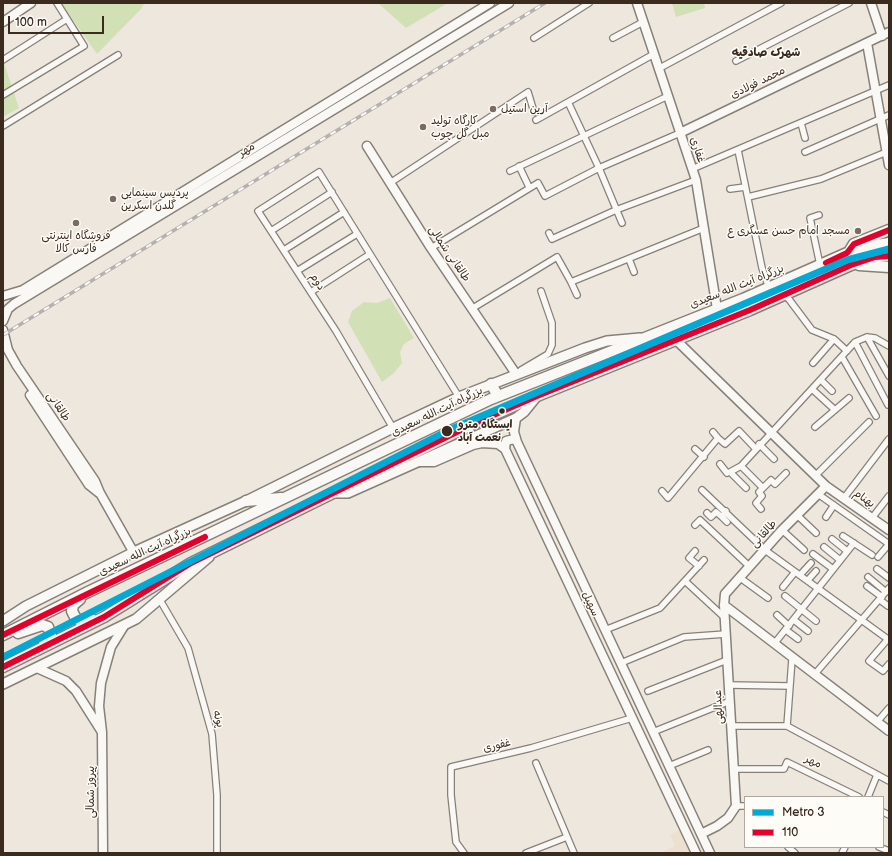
<!DOCTYPE html>
<meta charset="utf-8">
<style>
body{margin:0}
#map{position:relative;width:892px;height:856px;overflow:hidden;background:#eee7de;font-family:"Balsamiq Sans",sans-serif}
canvas{display:block}
.frame{position:absolute;inset:0;border:4px solid #3b2a1e;pointer-events:none}
.legend{position:absolute;left:744px;top:796px;width:140px;height:52px;box-sizing:border-box;background:#fdfcf7;border:1px solid #afa8a0;margin:0;padding:5px 7px;list-style:none;font-size:12px;color:#3b2a1e}
.legend li{display:flex;align-items:center;gap:8px;height:20px}
.legend b{width:20px;border:1px solid #afa8a0}
.scale{position:absolute;left:8px;top:16px;width:96px;height:18px;box-sizing:border-box;border:2px solid #3b2a1e;border-top:0;padding-left:5px;font-size:12px;line-height:14px;white-space:nowrap;color:#3b2a1e;-webkit-text-stroke:3px #fdfcf7;paint-order:stroke}
</style>
<div id="map">
<canvas width="892" height="856"></canvas>
<div class="frame"></div>
<ul class="legend">
<li><b style="height:5px;background:#00aad4"></b>Metro 3</li>
<li><b style="height:5px;background:#e4002b"></b>110</li>
</ul>
<div class="scale">100 m</div>
</div>
<script>
const c = document.querySelector('canvas').getContext('2d');
c.lineJoin = 'round';
function fillPath(path, color) { c.fillStyle = color; c.fill(path, 'evenodd'); }
const poly = rows => new Path2D(rows.map(r => 'M' + r).join(''));
function stroke(path, color, width, dash) { c.strokeStyle = color; c.lineWidth = width; c.lineCap = dash ? 'butt' : 'round'; c.setLineDash(dash || []); c.stroke(path); }
function label(font, color, halo, rows, align = 'center') {
  c.font = font + ' "Balsamiq Sans","Playpen Sans Arabic",sans-serif'; c.lineWidth = 3; c.setLineDash([]); c.textBaseline = 'middle'; c.strokeStyle = halo; c.fillStyle = color; for (const [text, x, y, turn = 0] of rows) {
    c.save(); c.translate(x, y); c.rotate((+turn || 0) * Math.PI / 180); c.textAlign = isNaN(turn) ? turn : align; if (halo) c.strokeText(text, 0, 0); c.fillText(text, 0, 0); c.restore();
  }
}
fillPath(poly([
 [682,829,692,853,660,853,675,846,670,835]
]), '#ede0cf');
fillPath(poly([
 [61,3,144,3,141,9,97,54],
 [378,3,448,3,406,28],
 [672,3,704,3,705,8,676,17],
 [3,60,19,108,3,117],
 [390,298,414,338,404,344,400,352,402,363,394,373,382,382,348,322,352,311,364,302,377,303]
]), '#d2e0b5');
const street = poly([
 [534,38,589,3],
 [613,38,643,22],
 [3,60,67,19],
 [736,61,849,3],
 [658,69,781,3],
 [3,95,84,46,57,3],
 [568,102,599,168,622,223],
 [536,120,654,54],
 [801,123,805,138],
 [3,126,118,55],
 [738,150,762,268,769,288],
 [805,152,889,115],
 [519,166,529,187],
 [692,169,889,85],
 [510,171,668,96],
 [390,183,528,92,534,112],
 [730,189,745,187],
 [748,197,821,179,889,151],
 [819,215,810,218,820,265],
 [271,231,332,192],
 [549,233,552,239,616,210,696,180],
 [431,248,538,183,545,196,599,168,680,133],
 [284,250,344,212],
 [629,259,634,272],
 [297,271,357,234],
 [311,292,370,254],
 [785,294,812,330,834,339,847,351],
 [577,295,571,282,704,228],
 [473,308,557,257,571,282],
 [867,337,889,376],
 [855,342,888,405],
 [842,357,876,416],
 [813,363,834,339],
 [521,370,548,354,552,345,552,323,541,291],
 [821,380,832,391],
 [812,389,835,410],
 [815,427,849,398],
 [393,428,336,331,258,211,319,172,459,397],
 [713,432,718,438],
 [759,444,774,459],
 [695,449,704,457],
 [720,464,727,473],
 [741,466,763,488],
 [815,476,869,422],
 [746,488,730,472,741,466,855,342,867,337,875,338,889,346],
 [702,490,765,550,889,640],
 [662,491,668,498,718,438,725,444,739,431,756,449],
 [818,494,889,544],
 [844,498,889,439],
 [761,509,756,503,762,496,759,492,771,480,775,484,786,473],
 [707,513,711,517,716,512,722,517,726,511],
 [797,515,816,533],
 [722,517,727,522],
 [826,517,834,505],
 [872,518,889,496],
 [695,525,700,520,749,566],
 [782,530,804,550],
 [843,536,872,555],
 [832,539,847,551],
 [824,547,840,560],
 [695,551,689,558,699,566],
 [813,554,833,569],
 [878,557,889,544],
 [877,569,889,578],
 [800,575,811,563],
 [739,577,768,598],
 [868,577,886,592],
 [808,580,816,571],
 [685,581,725,618],
 [867,586,882,597],
 [783,587,795,572],
 [785,596,816,621],
 [160,600,188,648,212,734,217,795,217,853],
 [880,600,888,606],
 [777,615,789,626],
 [794,620,808,631],
 [605,630,660,608,704,560],
 [786,630,798,639],
 [888,639,869,661,883,671,889,664],
 [774,644,854,543],
 [621,663,684,637,726,634],
 [814,675,889,588],
 [729,685,790,686],
 [648,691,727,660],
 [877,722,889,708],
 [731,726,787,726,889,781],
 [787,726,792,659],
 [653,732,730,701],
 [536,763,574,853],
 [669,766,708,750],
 [734,769,784,769,787,762,859,797],
 [868,797,877,775],
 [736,806,745,806],
 [883,812,889,815],
 [788,847,795,853],
 [879,847,889,851],
 [464,853,456,842,451,795,451,767,531,748,632,718],
 [526,853,567,837],
 [842,853,845,847]
]);
const secondary = poly([
 [637,3,696,180,717,309],
 [871,3,882,36],
 [3,22,31,3],
 [867,43,889,165],
 [680,133,889,32],
 [367,146,431,248,516,374],
 [3,296,23,290,490,3],
 [3,321,8,309,14,304,509,3],
 [3,330,8,350,17,366,95,481,100,493,134,553],
 [675,339,826,486,889,530],
 [30,395,89,485,99,493],
 [516,418,514,432,517,442,710,853],
 [505,449,506,441,514,439,517,442],
 [418,462,434,462,473,445,482,443,498,444,505,449,696,853],
 [724,605,889,731],
 [37,668,66,681,76,691,102,732,99,706,101,683,111,647,124,626],
 [102,732,103,853],
 [701,834,717,826,728,818,736,806,724,605,725,594,782,530,826,486]
]);
const primary = poly([
 [332,493,348,493,516,418,524,412,537,396],
 [3,621,26,606,136,551,246,501,393,428,459,397,585,348,607,341,640,338],
 [3,684,136,619,209,557]
]);
const highway = poly([
 [849,252,854,244,889,230],
 [859,265,889,267],
 [491,384,498,396],
 [246,501,281,498],
 [80,599,73,605,72,611,75,617,80,621,92,619],
 [18,633,42,625,48,627,51,635,49,641,44,644],
 [3,635,88,592,491,399,743,299,847,253,872,246,889,243],
 [3,667,104,617,191,563,473,424,537,396,750,310,851,265,875,257,889,256]
]);
stroke(street, '#878079', 8);
stroke(secondary, '#878079', 11);
stroke(primary, '#878079', 12);
stroke(highway, '#878079', 13);
stroke(street, '#f9f8f5', 5.5);
stroke(secondary, '#f9f8f5', 8);
stroke(primary, '#f9f8f5', 9);
stroke(highway, '#f9f8f5', 10);
const rail = poly([
 [3,335,545,3]
]);
stroke(rail, '#b4b1ae', 3.5);
stroke(rail, '#fdfcf7', 2, [6]);
stroke(poly([
 [826,263,847,253,854,244,889,230],
 [3,635,205,537],
 [3,667,104,617,191,563,473,424,537,396,750,310,851,265,875,257,889,256]
]), '#e4002b', 6);
stroke(poly([
 [3,657,449,430,847,260,889,249]
]), '#00aad4', 7);
for (const [x, y, r, color] of [
 [493,109,4,"#7a6c61"],
 [423,127,4,"#7a6c61"],
 [113,199,4,"#7a6c61"],
 [76,223,4,"#7a6c61"],
 [858,231,4,"#7a6c61"],
 [502,411,3.5,"#3b2a1e"],
 [447,431,6,"#3b2a1e"]
]) { const dot = new Path2D(); dot.arc(x, y, r, 0, 2 * Math.PI); c.fillStyle = color; c.fill(dot); stroke(dot, '#fdfcf7', 1.5); }
label('11px', '#3b2a1e', '#fdfcf7', [
 ["محمد فولادی",758,83,-26],
 ["مهر",247,150,-31],
 ["غفاری",697,150,71],
 ["طالقانی شمالی",449,254,56],
 ["دوم",317,282,57],
 ["بزرگراه آیت الله سعیدی",737,287,-22],
 ["طالقانی",58,407,56],
 ["بزرگراه آیت الله سعیدی",437,412,-26],
 ["بهنام",864,499,35],
 ["طالقانی",764,534,-48],
 ["بزرگراه آیت الله سعیدی",145,552,-25],
 ["سهیل",590,604,65],
 ["عبدالهی",719,707,-93],
 ["پونه",218,719,75],
 ["غفوری",497,746,-14],
 ["مهر",813,762,25],
 ["پیروز شمالی",91,792,-90]
]);
label('11px', '#3b2a1e', '#fdfcf7', [
 ["آرین استیل",501,109],
 ["کارگاه تولید",431,121],
 ["مبل گل چوب",431,134],
 ["پردیس سینمایی",121,193],
 ["گلدن اسکرین",121,206],
 ["مسجد امام حسن عسگری ع",850,231,"right"],
 ["فروشگاه اینترنتی",76,236,"center"],
 ["فارس کالا",76,249,"center"]
], 'left');
label('bold 11px', '#3b2a1e', '#fdfcf7', [
 ["ایستگاه مترو",458,425],
 ["نعمت آباد",458,438]
], 'left');
label('bold 12px', '#3b2a1e', '#fdfcf7', [
 ["شهرک صادقیه",766,53]
]);
</script>
